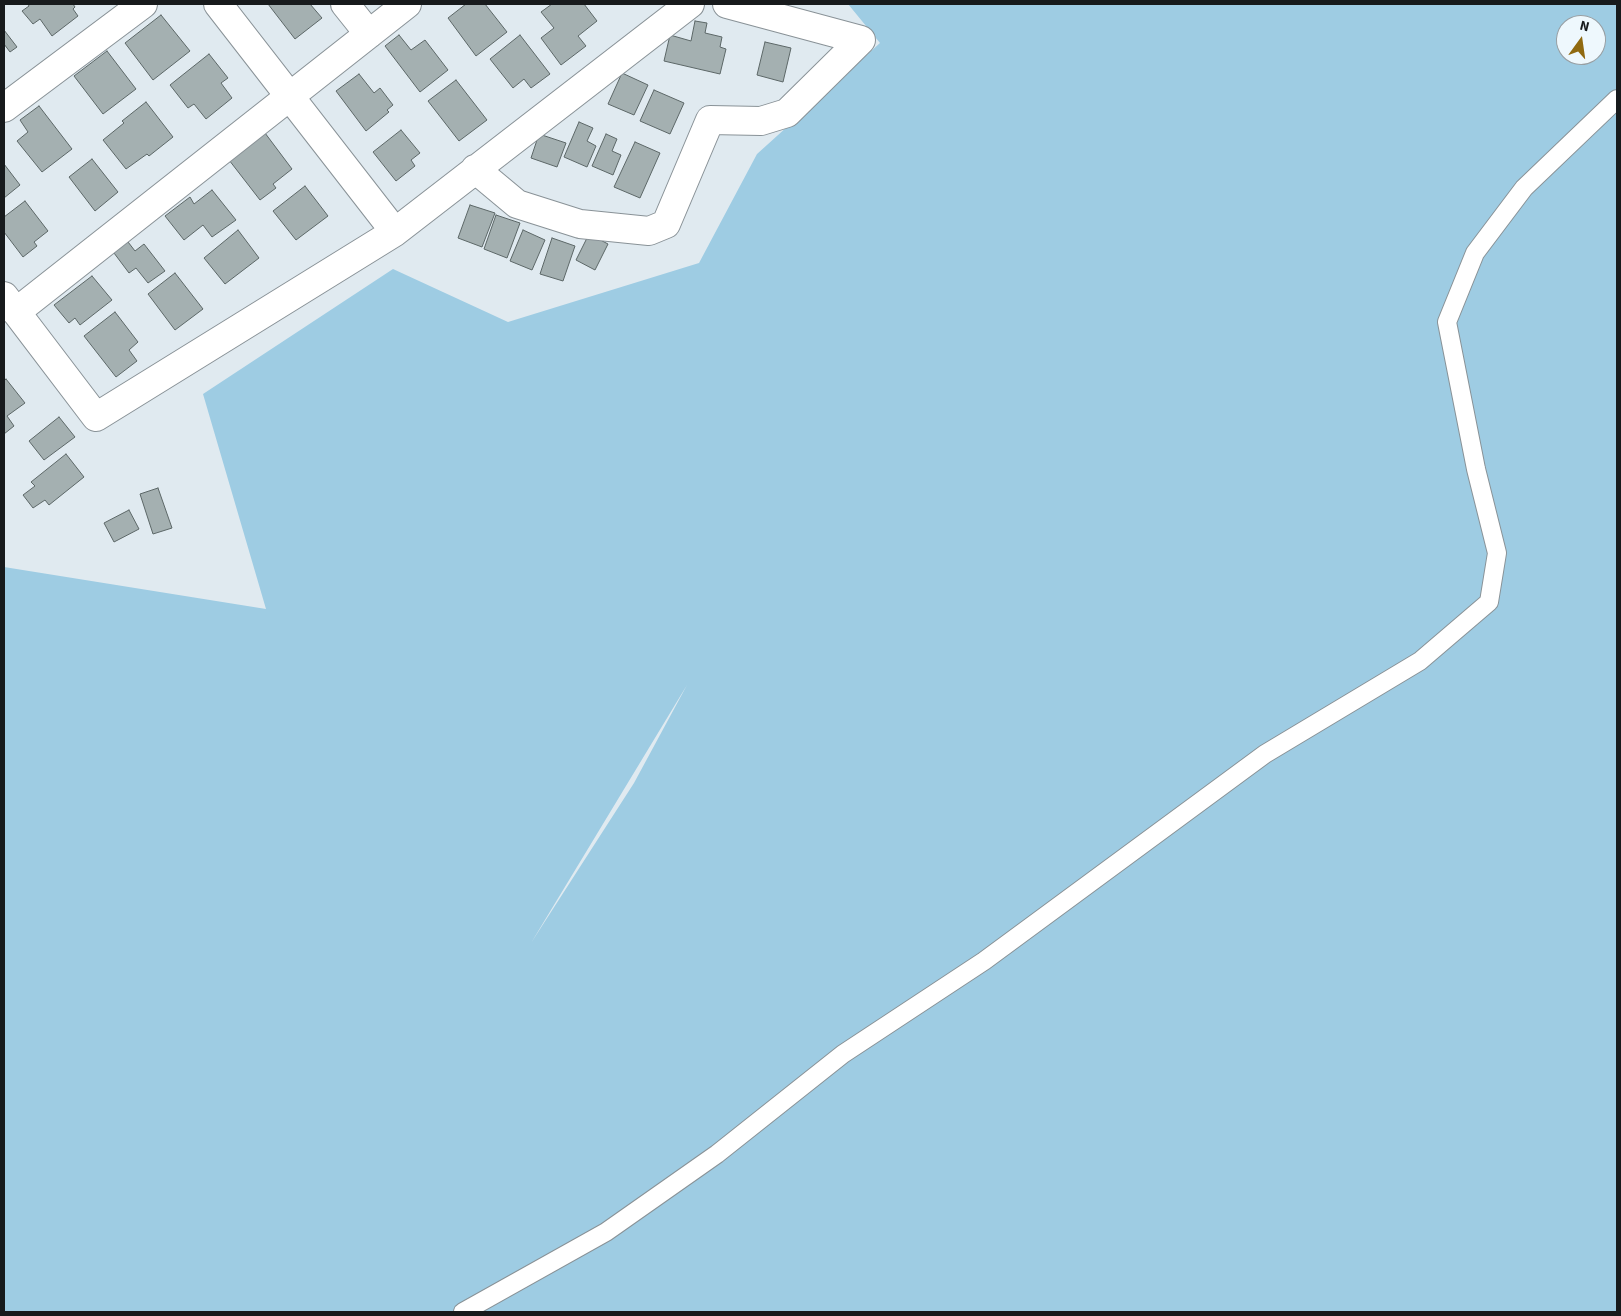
<!DOCTYPE html>
<style>
body{margin:0}
#map{position:relative;width:1621px;height:1316px;overflow:hidden;background:#e0eaf0;font-family:"Source Sans 3",sans-serif}
canvas{display:block}
.frame{position:absolute;inset:0;border:5px solid #171a1c;pointer-events:none}
.north{position:absolute;left:1556px;top:15px;width:50px;height:50px;box-sizing:border-box;background:#eef8fd;border:1px solid #989fa3;border-radius:50%;rotate:14deg;font-size:14px;font-weight:700;line-height:20px;text-align:center;color:#171a1c}
.north::after{content:'';display:block;margin:auto;width:18px;height:22px;background:#906a10;clip-path:polygon(50% 0,100% 100%,50% 72%,0 100%)}
</style>
<div id="map">
<canvas width="1621" height="1316"></canvas>
<div class="frame"></div>
<div class="north">N</div>
</div>
<script>
const c = document.querySelector('canvas').getContext('2d');
c.lineJoin = 'round';
function fillPath(path, color) { c.fillStyle = color; c.fill(path, 'evenodd'); }
const poly = rows => new Path2D(rows.map(r => 'M' + r).join(''));
function stroke(path, color, width, dash) { c.strokeStyle = color; c.lineWidth = width; c.lineCap = dash ? 'butt' : 'round'; c.setLineDash(dash || []); c.stroke(path); }
fillPath(poly([
 [848,4,1617,4,1617,1312,4,1312,4,567,266,609,203,394,393,269,508,322,699,263,757,154,880,43],
 [1566,25,1596,25,1596,55,1566,55],
 [687,685,634,783,531,943]
]), '#9ecce3');
const building = poly([
 [28,4,73,4,75,7,73,9,78,16,52,36,40,19,33,24,22,11,29,6,28,4],
 [268,4,310,4,322,18,295,39,268,4],
 [466,4,485,4,507,32,476,56,448,18,466,4],
 [552,4,584,4,597,21,578,36,586,46,561,65,541,38,554,28,541,12,552,4],
 [161,15,190,51,153,80,125,43,161,15],
 [695,21,707,23,705,33,722,37,720,47,726,49,720,74,664,61,670,35,691,41,695,21],
 [4,30,17,47,10,52,4,44,4,30],
 [399,35,411,50,425,40,448,70,420,92,385,46,399,35],
 [520,35,550,74,531,88,524,79,513,88,490,59,520,35],
 [765,42,791,48,783,82,757,75,765,42],
 [107,51,136,89,103,114,74,76,107,51],
 [209,54,228,78,221,83,232,98,206,119,194,104,188,108,170,85,209,54],
 [622,73,648,85,634,115,608,104,622,73],
 [359,74,374,93,380,88,393,105,387,110,389,112,366,131,336,91,359,74],
 [456,80,487,120,459,141,428,101,456,80],
 [654,90,684,103,670,134,640,121,654,90],
 [146,102,173,137,149,156,147,154,126,169,103,140,124,123,122,121,146,102],
 [39,106,72,149,42,172,17,141,28,132,20,120,39,106],
 [579,122,593,128,587,141,596,146,587,167,564,157,579,122],
 [401,130,420,153,411,160,415,166,396,181,373,152,401,130],
 [265,133,292,169,273,184,276,188,260,200,229,160,265,133],
 [539,134,566,143,557,167,531,158,539,134],
 [606,134,617,139,612,151,621,155,613,175,592,166,606,134],
 [635,142,660,153,640,198,614,187,635,142],
 [92,159,118,192,95,211,69,177,92,159],
 [4,164,20,185,4,198,4,164],
 [305,186,328,216,296,240,273,211,305,186],
 [212,190,236,220,212,237,203,225,184,240,165,216,190,197,194,204,212,190],
 [25,201,48,231,34,242,37,246,23,257,4,232,4,217,25,201],
 [470,205,495,213,482,247,458,238,470,205],
 [496,215,520,223,507,258,484,249,496,215],
 [238,230,259,258,225,284,204,258,238,230],
 [523,230,545,240,532,270,510,261,523,230],
 [589,234,608,244,595,270,576,260,589,234],
 [125,238,135,251,144,244,165,271,148,283,136,268,129,273,111,249,125,238],
 [552,238,575,246,563,281,540,274,552,238],
 [175,273,203,309,175,330,148,294,175,273],
 [92,276,112,300,80,325,75,318,69,323,54,305,92,276],
 [115,312,138,342,129,350,137,361,116,377,84,336,115,312],
 [6,379,25,403,7,416,14,426,4,434,4,381,6,379],
 [59,417,75,437,44,460,29,441,59,417],
 [66,454,84,477,49,505,45,500,33,508,23,495,35,486,31,482,66,454],
 [158,488,172,528,153,534,140,494,158,488],
 [129,510,139,529,114,542,104,523,129,510]
]);
fillPath(building, '#a4b0b1');
stroke(building, '#5c6767', 1);
const service = poly([
 [463,1312,606,1232,717,1154,843,1054,984,961,1265,754,1420,661,1489,602,1497,553,1476,469,1447,322,1475,253,1524,188,1617,99]
]);
const minor = poly([
 [218,4,395,232],
 [345,4,369,34],
 [4,108,143,4],
 [475,169,517,204,580,224,649,231,666,224,710,120,761,121,787,113,861,40,727,4],
 [4,296,96,417,395,232,690,4],
 [16,312,407,4]
]);
stroke(service, '#899297', 20);
stroke(minor, '#899297', 30);
stroke(service, '#fff', 18);
stroke(minor, '#fff', 28);
</script>
